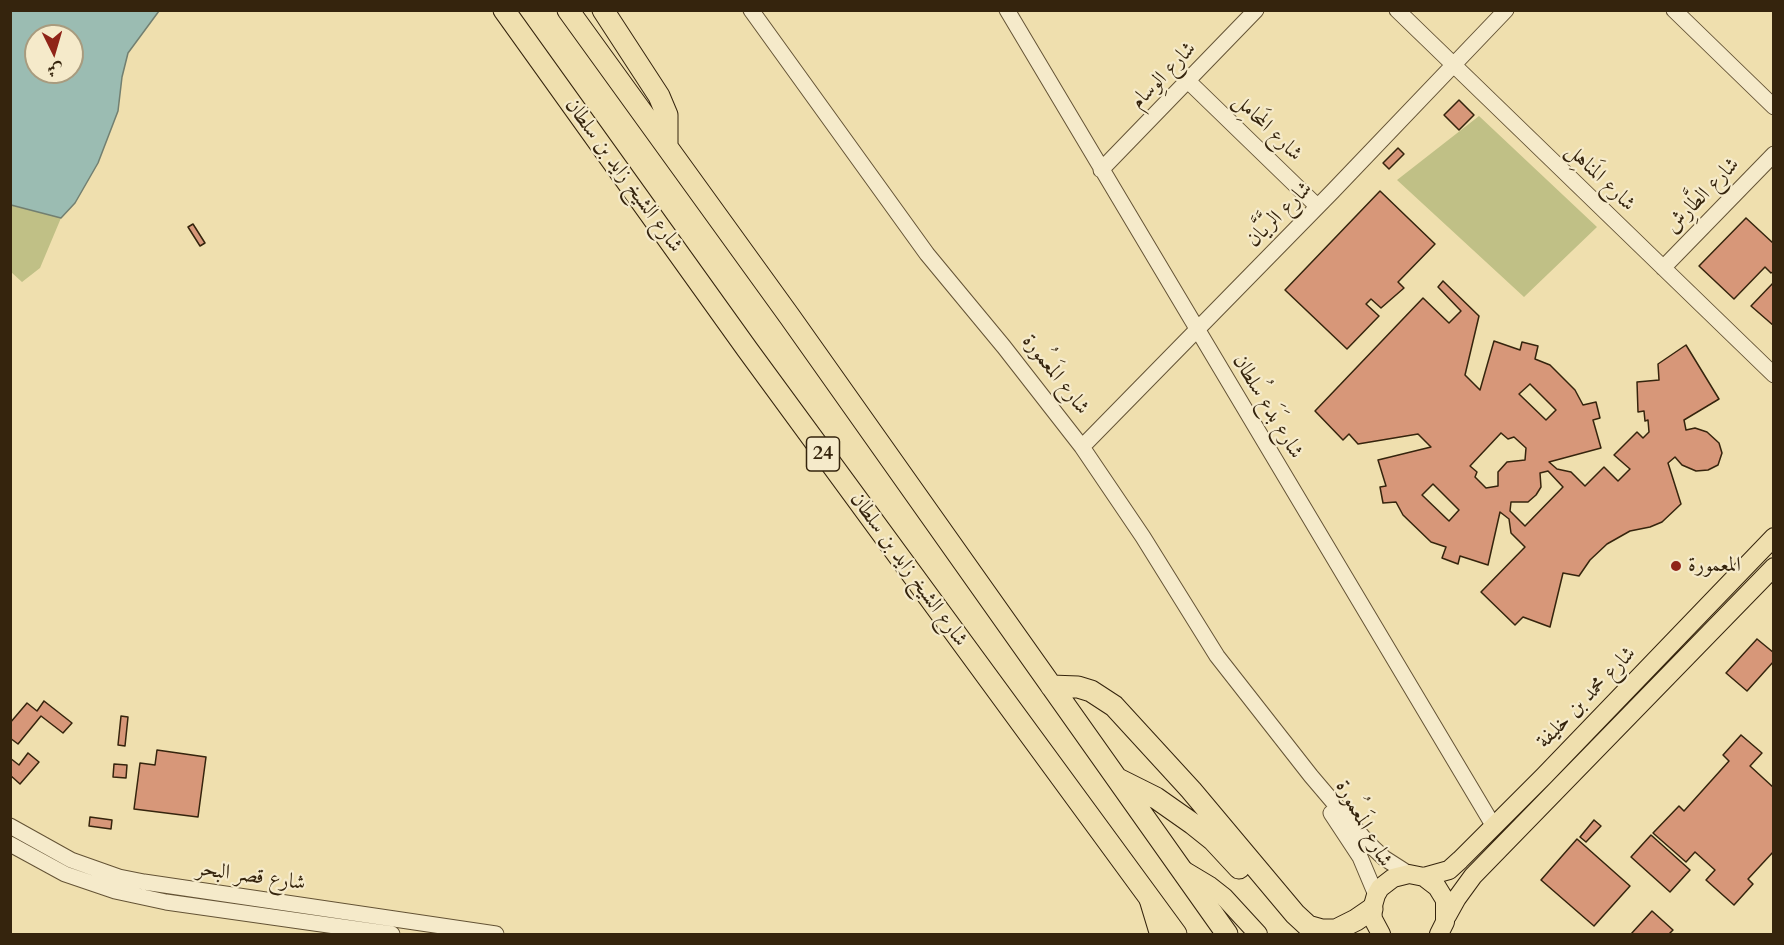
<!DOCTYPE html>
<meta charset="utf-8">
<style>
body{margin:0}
#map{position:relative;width:1784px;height:945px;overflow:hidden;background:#efdfae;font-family:Cardo,Amiri,serif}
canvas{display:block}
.frame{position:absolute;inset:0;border:12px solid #35240d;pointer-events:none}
.north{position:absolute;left:24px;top:24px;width:60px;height:60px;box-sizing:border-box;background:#f5eaca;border:2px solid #a89b7e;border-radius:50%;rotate:175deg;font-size:16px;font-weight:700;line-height:24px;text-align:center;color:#35240d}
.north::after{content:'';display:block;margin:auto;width:21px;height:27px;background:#8f2418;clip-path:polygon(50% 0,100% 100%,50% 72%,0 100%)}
</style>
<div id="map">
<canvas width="1784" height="945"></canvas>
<div class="frame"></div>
<div class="north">ش</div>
</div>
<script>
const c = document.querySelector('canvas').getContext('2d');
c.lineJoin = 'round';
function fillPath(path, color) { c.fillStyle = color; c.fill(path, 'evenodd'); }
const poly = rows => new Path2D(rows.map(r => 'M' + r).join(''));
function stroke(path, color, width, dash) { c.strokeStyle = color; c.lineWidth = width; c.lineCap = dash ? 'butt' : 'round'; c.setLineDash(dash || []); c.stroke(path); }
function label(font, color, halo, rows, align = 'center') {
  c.font = font + ' Cardo,Amiri,serif'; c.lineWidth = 4.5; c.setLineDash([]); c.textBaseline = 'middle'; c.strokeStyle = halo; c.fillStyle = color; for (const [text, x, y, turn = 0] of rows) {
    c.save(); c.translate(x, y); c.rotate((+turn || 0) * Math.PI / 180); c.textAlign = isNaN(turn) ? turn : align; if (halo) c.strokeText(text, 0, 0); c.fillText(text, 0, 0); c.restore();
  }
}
fillPath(poly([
 [1479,116,1597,227,1524,297,1397,180],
 [10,205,61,218,40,268,22,282,11,272]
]), '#c0c086');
const water = poly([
 [10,11,159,11,128,53,122,77,118,111,98,163,75,203,61,218,11,205,10,11],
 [36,36,72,36,72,72,36,72,36,36]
]);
fillPath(water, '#9bbcb2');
stroke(water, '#727f70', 1.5);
const building = poly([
 [1459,100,1474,115,1459,130,1444,115,1459,100],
 [1398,148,1404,154,1389,169,1383,163,1398,148],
 [1380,191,1435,244,1398,282,1404,288,1381,308,1371,299,1366,304,1379,316,1347,349,1285,290,1380,191],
 [1746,218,1774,244,1774,271,1771,273,1765,267,1734,299,1699,266,1746,218],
 [193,224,205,243,200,246,188,227,193,224],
 [1443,281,1479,316,1465,375,1480,390,1494,341,1520,350,1522,342,1538,346,1535,359,1550,365,1575,390,1583,405,1596,402,1600,418,1593,420,1601,448,1549,462,1557,469,1571,472,1585,486,1604,467,1618,481,1630,469,1614,455,1637,432,1643,438,1649,432,1648,420,1645,421,1644,411,1638,412,1637,382,1659,380,1658,364,1686,345,1719,399,1684,420,1686,430,1695,428,1707,432,1719,443,1722,453,1718,465,1708,470,1696,471,1682,465,1675,457,1668,463,1681,504,1662,522,1650,527,1630,531,1607,544,1590,560,1579,576,1563,573,1550,627,1523,617,1515,625,1481,592,1525,547,1511,533,1509,519,1500,512,1488,565,1460,556,1458,564,1442,558,1446,547,1431,542,1403,515,1396,502,1383,503,1380,487,1386,486,1378,460,1431,447,1418,434,1358,444,1349,434,1343,440,1315,411,1423,298,1449,323,1461,311,1438,287,1443,281],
 [1530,384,1556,410,1546,420,1519,394,1530,384],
 [1501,433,1508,439,1514,437,1526,448,1525,460,1507,462,1498,472,1498,486,1486,488,1475,477,1477,472,1470,466,1501,433],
 [1548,471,1563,487,1525,526,1510,511,1511,502,1528,502,1536,495,1541,487,1540,473,1548,471],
 [1433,484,1459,510,1449,521,1422,495,1433,484],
 [1774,282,1774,326,1751,306,1774,282],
 [1757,639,1774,653,1774,661,1747,691,1726,673,1757,639],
 [44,701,72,723,63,733,41,716,18,744,10,738,10,723,27,703,37,711,44,701],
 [121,716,128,717,125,746,118,745,121,716],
 [1741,735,1762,753,1750,766,1774,788,1774,851,1748,879,1753,884,1734,905,1706,880,1715,870,1695,852,1686,862,1653,833,1679,806,1684,811,1729,761,1723,755,1741,735],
 [157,750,206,757,198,817,134,809,140,763,155,765,157,750],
 [28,753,39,762,20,784,10,775,10,758,19,765,28,753],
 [114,764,127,765,126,778,113,777,114,764],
 [90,817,112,820,111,829,89,826,90,817],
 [1594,820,1601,826,1586,842,1580,837,1594,820],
 [1651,835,1690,870,1670,892,1631,857,1651,835],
 [1577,839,1630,886,1594,926,1541,880,1577,839],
 [1652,911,1673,930,1669,934,1631,934,1652,911]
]);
fillPath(building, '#d79779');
stroke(building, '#35240d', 1.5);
const minor = poly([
 [751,10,927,254,1004,347,1082,447,1143,537,1217,656,1311,776,1368,843,1384,858,1409,874],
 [1007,10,1493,825],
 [1397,10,1774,375],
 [1674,10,1774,107],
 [1188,81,1317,206],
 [1101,170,1256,10],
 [1663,268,1774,154],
 [1082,447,1332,192,1506,10],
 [1331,813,1360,857,1376,895],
 [10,826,71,860,119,877,144,882,496,934],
 [10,844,65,874,115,891,166,902,392,934]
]);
const major = poly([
 [1180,868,1210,886,1224,897,1258,934],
 [1424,877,1449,870,1460,860,1544,776,1774,537],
 [1149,901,1159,934],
 [1447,916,1457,898,1473,876,1774,567],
 [1381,934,1373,919,1372,909,1376,895,1380,888,1393,878,1409,874,1424,877,1437,887,1445,900,1445,922,1439,934]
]);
const highway = poly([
 [504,10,747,349,1176,934],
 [568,10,790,317,1227,934],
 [603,10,659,96,667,115,667,147],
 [1051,686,1078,687,1091,691,1114,706,1191,790,1295,914,1308,926,1322,930,1336,930,1356,920,1372,909],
 [1118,779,1156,798,1193,824,1213,840,1239,868]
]);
stroke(minor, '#645335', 17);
stroke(major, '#35240d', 20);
stroke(highway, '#35240d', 23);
stroke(minor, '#f5eaca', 15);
stroke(major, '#efdfae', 18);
stroke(highway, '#efdfae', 21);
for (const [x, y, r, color] of [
 [1676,566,6,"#8f2418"]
]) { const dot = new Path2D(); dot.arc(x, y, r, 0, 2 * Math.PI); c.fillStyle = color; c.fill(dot); stroke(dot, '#f5eaca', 2); }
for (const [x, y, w] of [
 [823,454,33]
]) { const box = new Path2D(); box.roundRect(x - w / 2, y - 17, w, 34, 4.5); c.fillStyle = '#f5eaca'; c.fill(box); stroke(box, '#35240d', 1.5); }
label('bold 20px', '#35240d', null, [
 ["24",823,454]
]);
label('21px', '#35240d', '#f5eaca', [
 ["شارع الوِسام",1164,76,-46],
 ["شارع المَحامِل",1267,128,44],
 ["شارع الشيخ زايد بن سلطان",623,176,54],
 ["شارع المَناهِل",1600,178,44],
 ["شارع الطَّارِش",1703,196,-46],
 ["شارع الرَّيَّان",1280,215,-45],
 ["شارع المَعمُورة",1055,375,52],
 ["شارع بَدَع سُلطان",1267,407,59],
 ["شارع الشيخ زايد بن سلطان",908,570,54],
 ["شارع محمد بن خليفة",1587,698,-46],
 ["شارع المَعمُورة",1363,824,61],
 ["شارع قصر البحر",251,877,8]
]);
label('21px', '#35240d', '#f5eaca', [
 ["المعمورة",1688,566]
], 'left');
</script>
